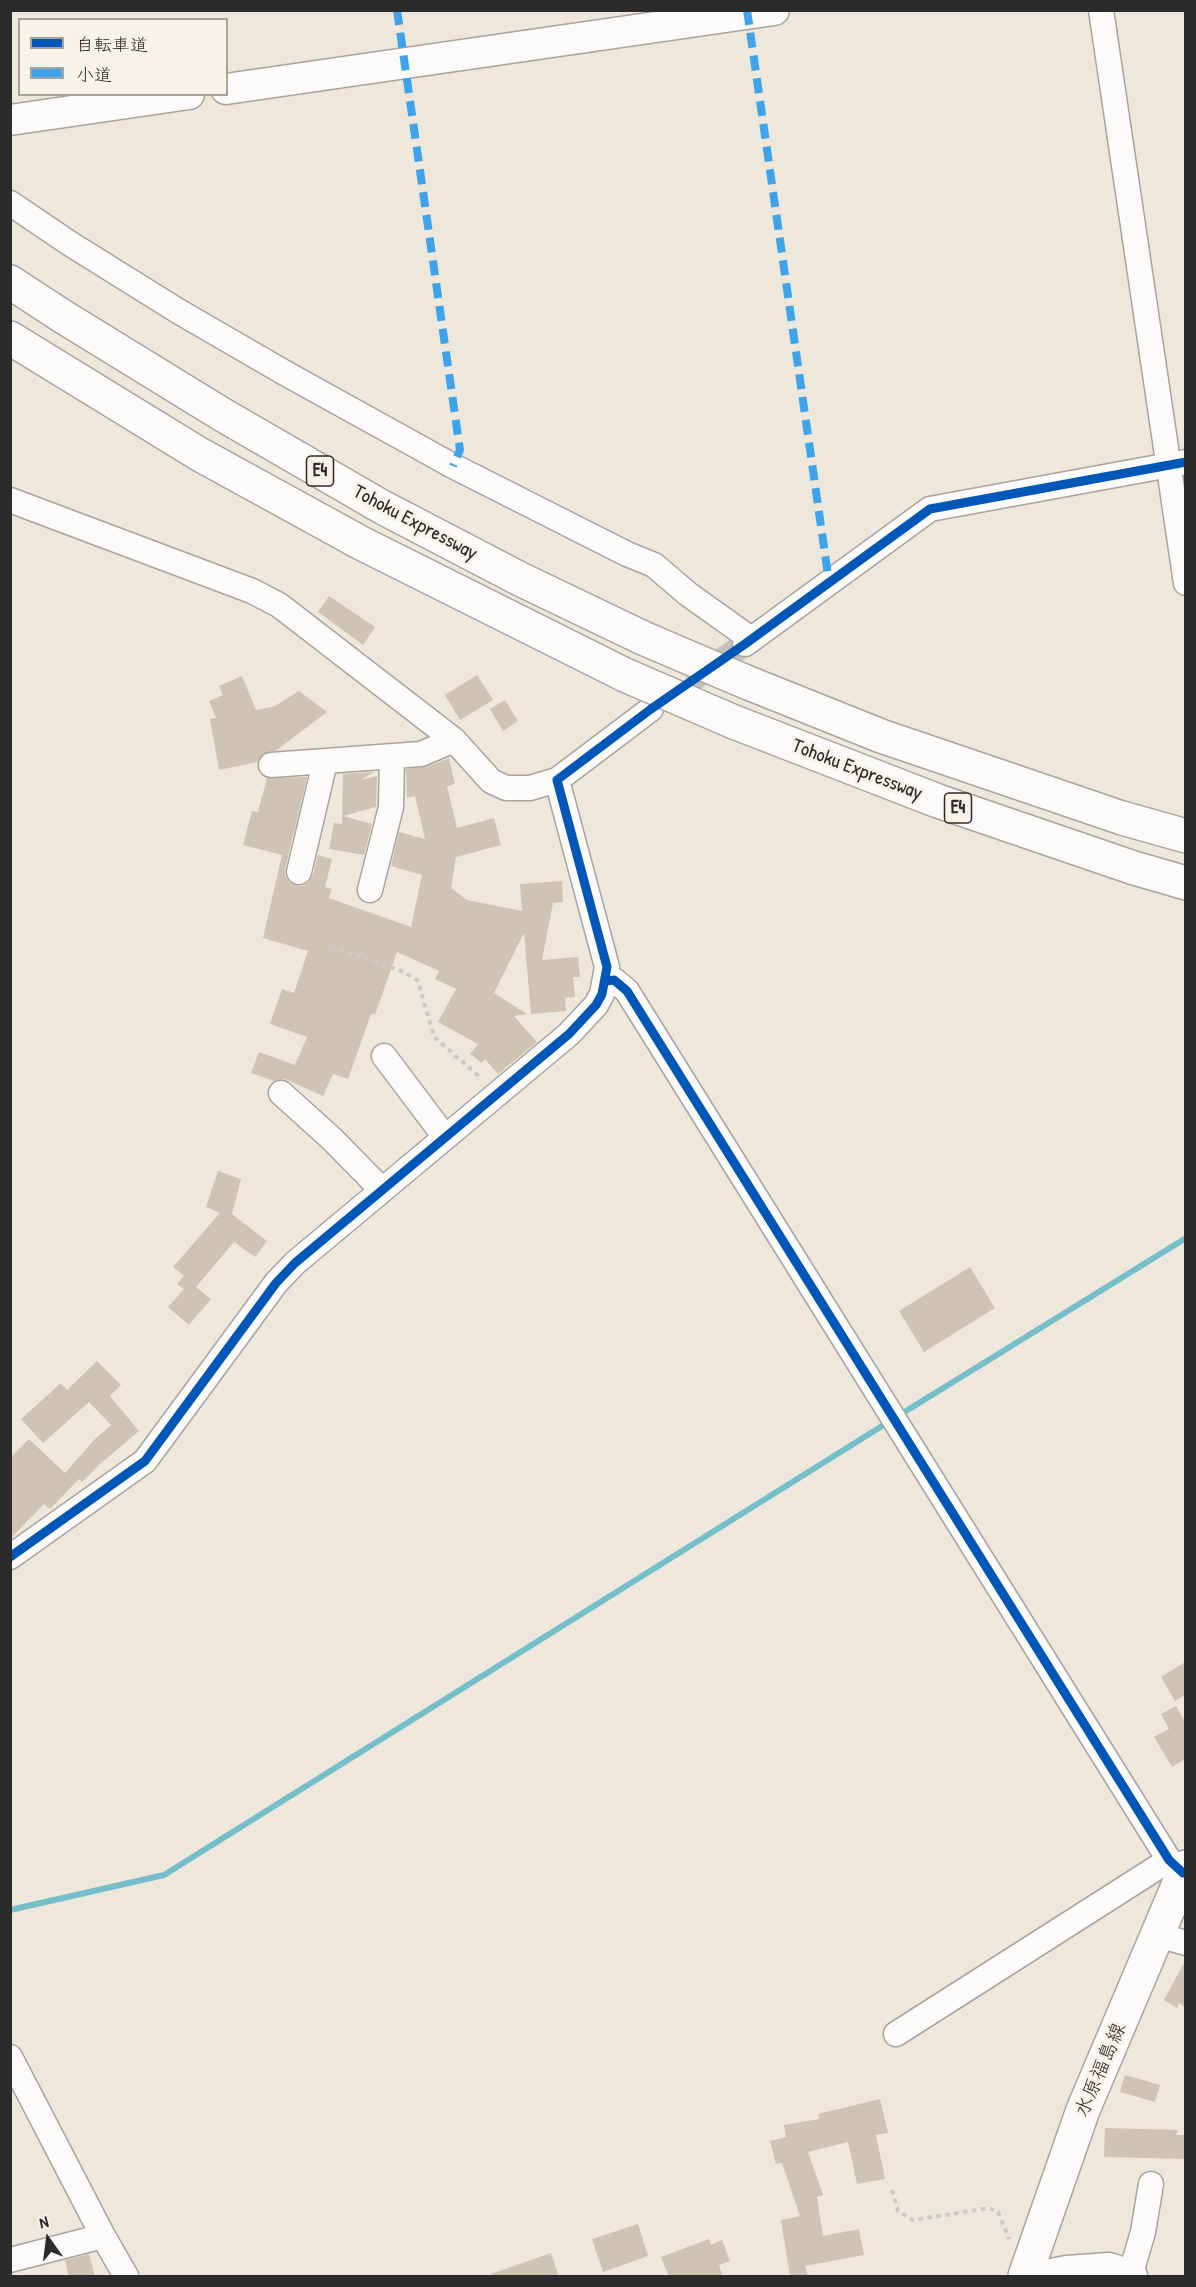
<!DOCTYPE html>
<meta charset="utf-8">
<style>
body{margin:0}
#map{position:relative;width:1196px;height:2287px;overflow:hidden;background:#eee7dc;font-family:"Patrick Hand","Klee One",sans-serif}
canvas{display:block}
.frame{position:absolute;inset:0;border:12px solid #2b2b2b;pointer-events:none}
.legend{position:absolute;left:18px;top:18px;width:210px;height:78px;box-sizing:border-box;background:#f7f3e8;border:2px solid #a5a39c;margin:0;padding:8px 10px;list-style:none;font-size:18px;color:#2b2b2b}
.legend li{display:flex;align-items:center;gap:12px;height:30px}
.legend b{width:30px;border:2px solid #a5a39c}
.north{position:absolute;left:18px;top:2209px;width:60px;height:60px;-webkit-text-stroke:4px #f7f3e8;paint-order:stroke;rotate:346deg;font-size:16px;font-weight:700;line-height:24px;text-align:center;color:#2b2b2b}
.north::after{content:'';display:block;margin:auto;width:21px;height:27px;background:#2b2b2b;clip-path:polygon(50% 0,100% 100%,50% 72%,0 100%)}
</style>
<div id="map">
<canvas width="1196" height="2287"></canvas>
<div class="frame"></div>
<ul class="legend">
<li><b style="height:8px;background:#0057b8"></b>自転車道</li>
<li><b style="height:8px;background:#3ea3eb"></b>小道</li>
</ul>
<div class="north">N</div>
</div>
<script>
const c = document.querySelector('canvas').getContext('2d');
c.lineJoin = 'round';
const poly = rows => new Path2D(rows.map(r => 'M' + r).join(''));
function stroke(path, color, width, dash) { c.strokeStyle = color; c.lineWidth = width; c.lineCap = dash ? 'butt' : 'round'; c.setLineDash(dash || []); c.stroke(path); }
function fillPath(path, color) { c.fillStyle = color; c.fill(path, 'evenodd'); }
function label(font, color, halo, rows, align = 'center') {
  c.font = font + ' "Patrick Hand","Klee One",sans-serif'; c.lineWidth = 6; c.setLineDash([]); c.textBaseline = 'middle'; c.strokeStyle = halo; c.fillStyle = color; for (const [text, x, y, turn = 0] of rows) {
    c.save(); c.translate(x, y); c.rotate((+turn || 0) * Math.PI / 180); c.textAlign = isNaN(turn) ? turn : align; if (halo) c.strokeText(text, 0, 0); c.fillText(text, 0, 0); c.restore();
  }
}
stroke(poly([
 [898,1416,1186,1238],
 [10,1910,164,1875,890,1421]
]), '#76beca', 6);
fillPath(poly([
 [329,596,375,627,363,645,318,612],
 [477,675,493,700,460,720,445,695],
 [242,676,256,710,275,706,299,691,327,712,277,750,263,754,257,762,219,770,210,719,216,718,209,701,223,695,219,686],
 [505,700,518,721,503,731,490,709],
 [449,758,455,784,447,786,457,828,494,818,501,845,456,857,451,888,467,900,522,911,520,884,562,881,563,902,553,903,542,960,578,957,580,977,573,977,575,997,565,998,566,1011,531,1014,524,933,494,993,527,1014,514,1016,537,1042,498,1074,485,1059,482,1063,470,1054,478,1044,438,1022,456,989,435,979,439,971,397,952,375,1015,371,1014,348,1079,333,1074,323,1096,285,1079,274,1081,251,1073,259,1052,295,1065,307,1037,270,1024,282,989,294,993,308,951,263,938,282,855,243,845,252,811,258,812,267,778,307,777,285,869,285,876,289,882,296,886,303,886,309,882,313,875,318,855,332,859,325,887,332,889,329,898,411,927,422,875,391,866,399,832,425,839,415,796,407,798,406,769,426,767],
 [374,772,361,780,377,776,376,807,343,816,372,824,364,855,329,849,334,823,342,824,343,774],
 [218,1171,241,1179,232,1214,267,1241,255,1257,234,1242,196,1287,211,1299,189,1325,168,1307,184,1289,177,1284,184,1276,173,1267,220,1213,206,1207],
 [970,1267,995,1308,924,1352,899,1311],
 [97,1361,121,1385,110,1396,139,1431,100,1464,82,1482,79,1479,50,1509,44,1504,10,1539,10,1458,29,1439,65,1473,95,1439,111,1425,89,1402,43,1443,21,1419,61,1383,67,1390],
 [1185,1662,1185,1695,1175,1701,1161,1677],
 [1176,1706,1184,1720,1185,1719,1185,1759,1172,1767,1154,1737,1169,1729,1161,1714],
 [1185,1961,1185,2007,1179,2003,1177,2008,1164,2000],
 [1125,2075,1160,2085,1155,2102,1120,2092],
 [880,2099,888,2133,876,2135,885,2179,857,2184,848,2142,808,2152,823,2195,817,2197,823,2236,859,2229,864,2255,805,2266,808,2277,790,2277,781,2220,800,2216,782,2163,776,2164,770,2141,786,2137,784,2125,819,2119,818,2114],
 [1105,2128,1178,2130,1176,2135,1185,2135,1185,2159,1104,2157],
 [638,2224,648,2256,603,2272,592,2239],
 [709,2239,711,2245,722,2240,730,2261,719,2265,723,2277,669,2277,661,2257],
 [551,2253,559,2277,492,2277,491,2274],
 [89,2254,95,2277,69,2277,65,2260]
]), '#cfc4b4');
stroke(poly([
 [660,702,745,644]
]), '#c7c1b9', 24, [24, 12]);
const minor = poly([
 [1101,10,1186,583],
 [10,203,69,243,178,311,285,373,453,466,627,554,654,565,688,594,751,639],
 [10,500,252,591,279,605,454,740,491,781,506,788,530,788,557,780],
 [745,644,930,509,1186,462],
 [271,765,421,754,454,740],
 [299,872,325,762],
 [370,890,391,807,392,757],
 [605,981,614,980,627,991,1169,1860,1183,1873],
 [384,1056,445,1137],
 [281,1093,332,1139,381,1189],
 [10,1557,145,1461,276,1283,295,1263,569,1034,596,1005,602,994,607,967,557,780,651,709],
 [1158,1935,1186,1943],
 [896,2034,1169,1860],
 [10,2057,103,2236,126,2276],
 [10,2260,103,2236],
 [1130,2276,1143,2232,1151,2184]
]);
const tertiary = poly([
 [226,89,774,10],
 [10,120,189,94],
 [1042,2276,1067,2271,1109,2268,1132,2276]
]);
const secondary = poly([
 [1025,2276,1083,2110,1186,1867]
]);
const motorway = poly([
 [10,282,62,316,223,415,382,507,520,579,643,638],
 [10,338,199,454,361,543,625,675],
 [746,682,881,736,1122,818,1186,836],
 [734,722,938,801,1134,868,1186,883]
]);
stroke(minor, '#a8a49d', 27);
stroke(tertiary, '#a8a49d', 33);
stroke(secondary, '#a8a49d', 36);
stroke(motorway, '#a8a49d', 36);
stroke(poly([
 [331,946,404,972,418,981,434,1037,482,1079],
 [892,2190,898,2211,913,2220,989,2208,998,2212,1009,2239]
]), '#cbcac8', 4, [4.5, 4.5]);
stroke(minor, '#fcfbfa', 24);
stroke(tertiary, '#fcfbfa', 30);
stroke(secondary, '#fcfbfa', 33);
stroke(motorway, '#fcfbfa', 33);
const motorwayBridge = poly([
 [643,638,746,682],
 [625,675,734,722]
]);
stroke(motorwayBridge, '#a8a49d', 36, []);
stroke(motorwayBridge, '#fcfbfa', 33);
stroke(poly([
 [397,10,460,450,453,466],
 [747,10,829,582]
]), '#3ea3eb', 8, [15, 8]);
stroke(poly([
 [605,981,614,980,627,991,1169,1860,1183,1873],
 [10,1557,145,1461,276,1283,295,1263,569,1034,596,1005,602,994,607,967,557,780,651,709,745,644,930,509,1186,462]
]), '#0057b8', 9);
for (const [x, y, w] of [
 [320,471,27],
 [958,808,27]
]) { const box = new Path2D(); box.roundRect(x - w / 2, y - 15, w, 30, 4.5); c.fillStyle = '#f7f3e8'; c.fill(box); stroke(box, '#2b2b2b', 1.5); }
label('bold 18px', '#2b2b2b', null, [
 ["E4",320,471],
 ["E4",958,808]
]);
label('20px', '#2b2b2b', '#f7f3e8', [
 ["Tohoku Expressway",415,523,28],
 ["Tohoku Expressway",857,770,21],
 ["水原福島線",1101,2070,-67]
]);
</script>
